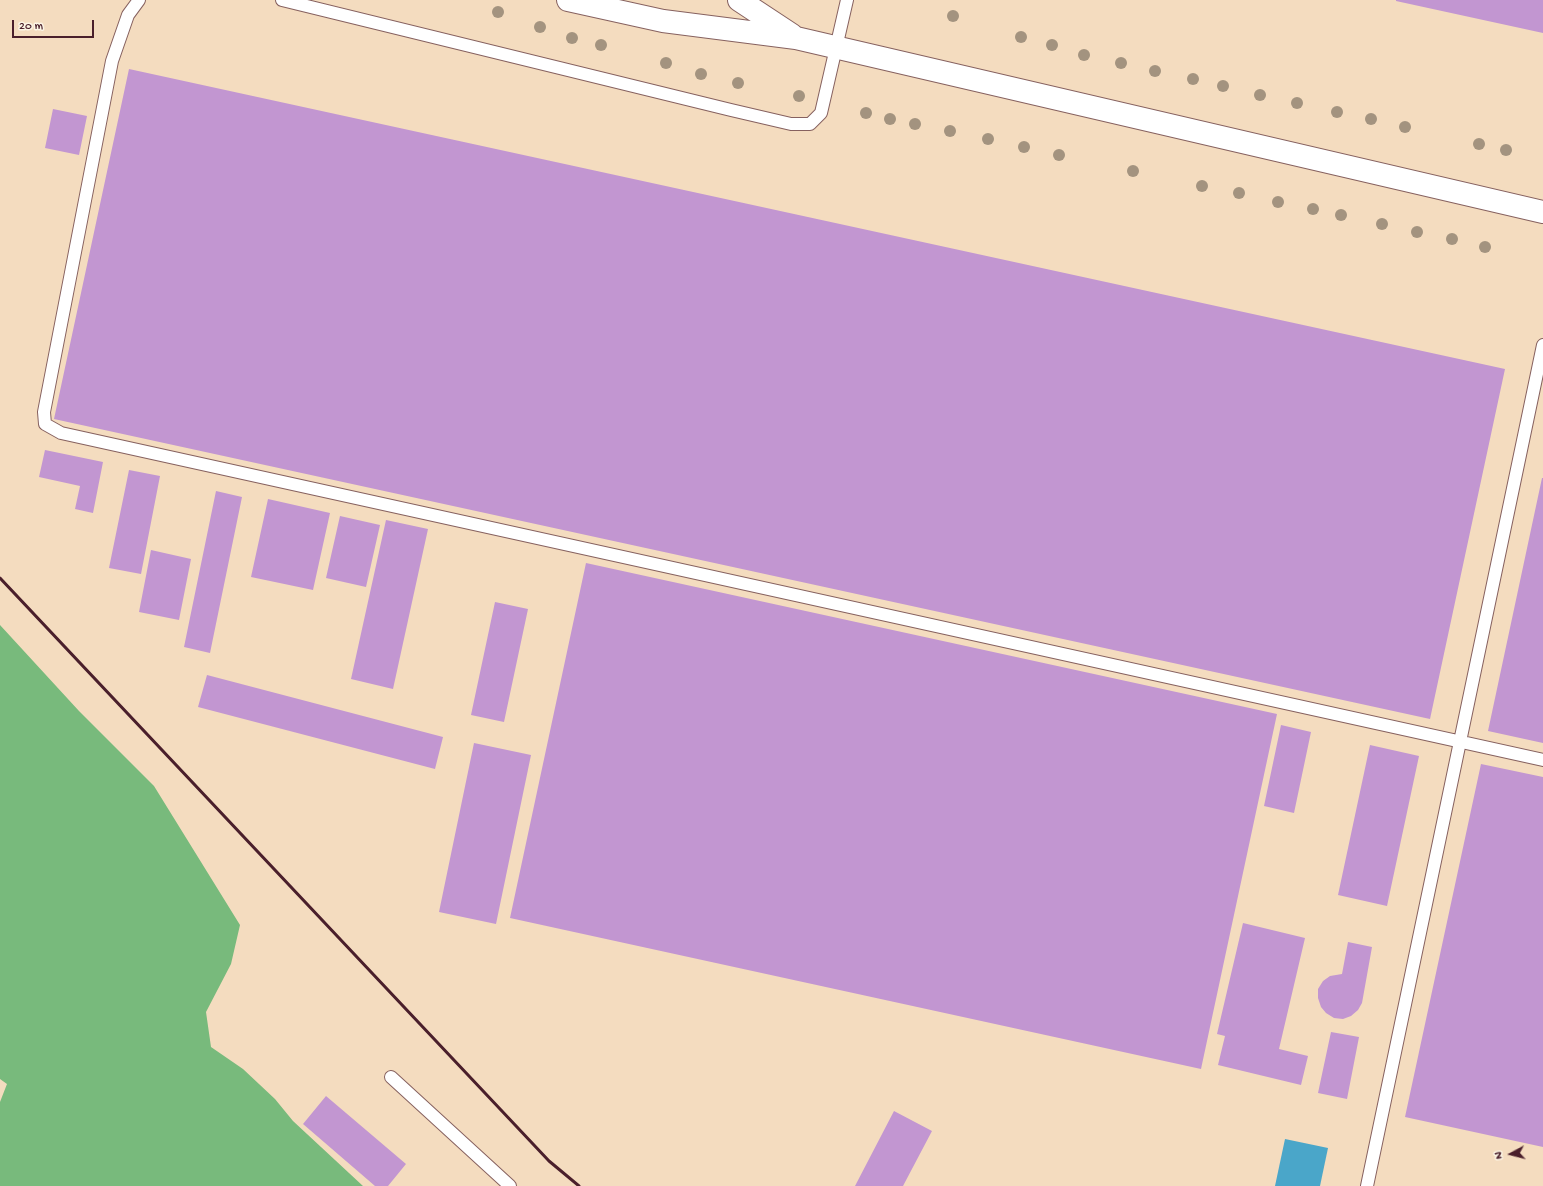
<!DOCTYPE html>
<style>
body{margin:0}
#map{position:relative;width:1543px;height:1186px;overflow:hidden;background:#f4dcbf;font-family:"Gochi Hand",sans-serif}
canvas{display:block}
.north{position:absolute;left:1491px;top:1134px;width:40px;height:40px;-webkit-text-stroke:3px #fcf5e5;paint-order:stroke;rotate:263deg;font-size:11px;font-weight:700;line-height:16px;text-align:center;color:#4a1f2b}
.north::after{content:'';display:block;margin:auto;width:14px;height:18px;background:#4a1f2b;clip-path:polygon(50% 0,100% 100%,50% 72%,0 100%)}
.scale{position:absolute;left:12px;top:20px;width:82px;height:18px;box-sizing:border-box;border:2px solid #4a1f2b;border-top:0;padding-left:5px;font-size:12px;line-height:14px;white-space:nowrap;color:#4a1f2b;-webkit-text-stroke:3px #fcf5e5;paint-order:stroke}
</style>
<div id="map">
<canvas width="1543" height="1186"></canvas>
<div class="north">N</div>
<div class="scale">20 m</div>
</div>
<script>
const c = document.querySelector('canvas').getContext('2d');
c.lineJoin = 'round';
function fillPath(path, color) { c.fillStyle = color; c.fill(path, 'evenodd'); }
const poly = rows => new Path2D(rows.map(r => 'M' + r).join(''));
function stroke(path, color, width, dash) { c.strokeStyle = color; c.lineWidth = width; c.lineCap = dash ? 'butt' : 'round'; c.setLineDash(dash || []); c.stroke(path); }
fillPath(poly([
 [0,625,79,711,154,786,240,925,231,964,206,1012,211,1047,243,1069,275,1099,293,1121,363,1186,0,1186,0,1102,7,1084,0,1079]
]), '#78ba7c');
fillPath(poly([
 [1285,1139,1328,1148,1320,1186,1275,1186]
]), '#4aa6c9');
fillPath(poly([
 [1396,0,1543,0,1543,33,1396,1],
 [129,69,1505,369,1430,719,54,419],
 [53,109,87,116,79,155,45,148],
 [45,450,103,462,93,513,75,509,80,486,39,477],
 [129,470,160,476,141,574,109,568],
 [1542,478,1543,478,1543,743,1488,731],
 [216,491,242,497,210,653,184,647],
 [268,499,330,513,313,590,251,577],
 [340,516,380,525,366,587,326,578],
 [386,520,428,529,393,689,351,679],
 [151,550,191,559,179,620,139,612],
 [586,563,1277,714,1201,1069,510,918],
 [495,602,528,609,504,722,471,715],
 [207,675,443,737,435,769,198,707],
 [1281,725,1311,732,1294,813,1264,806],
 [474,743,531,755,496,924,439,912],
 [1370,745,1419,756,1387,906,1338,895],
 [1481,764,1543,777,1543,1147,1405,1117],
 [1243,923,1305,938,1279,1049,1308,1056,1301,1085,1218,1065,1225,1036,1217,1034],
 [1348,942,1372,947,1362,1003,1358,1010,1351,1016,1343,1019,1334,1018,1326,1013,1321,1007,1318,998,1318,989,1323,981,1330,976,1342,974],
 [1331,1032,1359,1037,1347,1099,1318,1093],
 [326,1096,406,1164,388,1186,375,1186,303,1124],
 [894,1111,932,1131,903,1186,855,1186]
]), '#c296d1');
const lane = poly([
 [139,0,128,15,112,61,44,412,45,424,61,433,1543,760],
 [282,0,731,110,791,124,810,124,821,113,847,0],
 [391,1077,510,1186],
 [1367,1186,1543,345]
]);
const primary = poly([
 [568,0,663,21,796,38,1543,212],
 [739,0,792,35]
]);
stroke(lane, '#86615f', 14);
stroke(primary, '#86615f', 24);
stroke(lane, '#fff', 12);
stroke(primary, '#fff', 22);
stroke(poly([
 [0,578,549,1161,579,1186]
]), '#4a1f2b', 3);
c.fillStyle = '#a3937f';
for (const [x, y] of [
 [498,12],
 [953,16],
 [540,27],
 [1021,37],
 [572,38],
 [601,45],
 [1052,45],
 [1084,55],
 [666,63],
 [1121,63],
 [1155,71],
 [701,74],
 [1193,79],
 [738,83],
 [1223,86],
 [1260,95],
 [799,96],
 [1297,103],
 [1337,112],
 [866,113],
 [890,119],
 [1371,119],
 [915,124],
 [1405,127],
 [950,131],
 [988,139],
 [1479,144],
 [1024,147],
 [1506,150],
 [1059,155],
 [1133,171],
 [1202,186],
 [1239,193],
 [1278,202],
 [1313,209],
 [1341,215],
 [1382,224],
 [1417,232],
 [1452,239],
 [1485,247]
]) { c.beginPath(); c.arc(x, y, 6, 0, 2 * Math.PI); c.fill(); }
</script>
